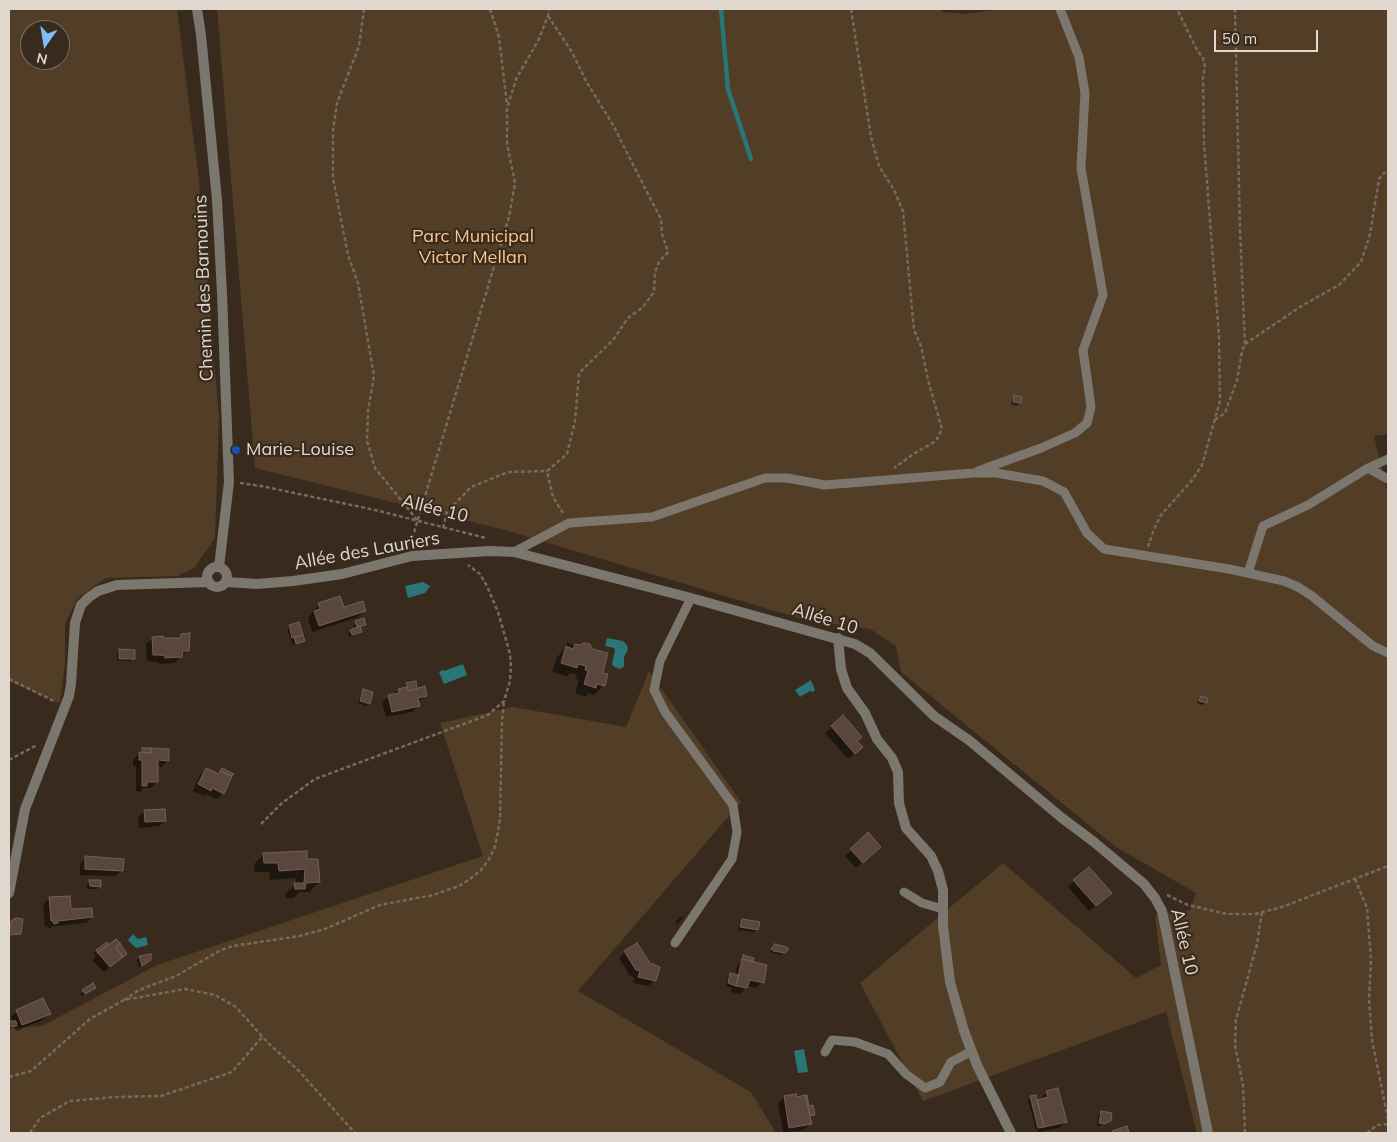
<!DOCTYPE html>
<meta charset="utf-8">
<style>
body{margin:0}
#map{position:relative;width:1397px;height:1142px;overflow:hidden;background:#382b1d;font-family:Mulish,sans-serif}
canvas{display:block}
.frame{position:absolute;inset:0;border:10px solid #e0d7ce;pointer-events:none}
.north{position:absolute;left:20px;top:20px;width:50px;height:50px;box-sizing:border-box;background:#382b1d;border:1px solid #7b7064;border-radius:50%;rotate:193deg;font-size:14px;font-weight:700;line-height:20px;text-align:center;color:#e0d7ce}
.north::after{content:'';display:block;margin:auto;width:18px;height:22px;background:#7bbef8;clip-path:polygon(50% 0,100% 100%,50% 72%,0 100%)}
.scale{position:absolute;left:1214px;top:30px;width:104px;height:22px;box-sizing:border-box;border:2px solid #e0d7ce;border-top:0;padding-left:6px;font-size:15px;line-height:18px;white-space:nowrap;color:#e0d7ce;-webkit-text-stroke:4px #382b1d;paint-order:stroke}
</style>
<div id="map">
<canvas width="1397" height="1142"></canvas>
<div class="frame"></div>
<div class="north">N</div>
<div class="scale">50 m</div>
</div>
<script>
const c = document.querySelector('canvas').getContext('2d');
c.lineJoin = 'round';
function fillPath(path, color) { c.fillStyle = color; c.fill(path, 'evenodd'); }
const poly = rows => new Path2D(rows.map(r => 'M' + r).join(''));
function stroke(path, color, width, dash) { c.strokeStyle = color; c.lineWidth = width; c.lineCap = dash ? 'butt' : 'round'; c.setLineDash(dash || []); c.stroke(path); }
function label(font, color, halo, rows, align = 'center') {
  c.font = font + ' Mulish,sans-serif'; c.lineWidth = 4.5; c.setLineDash([]); c.textBaseline = 'middle'; c.strokeStyle = halo; c.fillStyle = color; for (const [text, x, y, turn = 0] of rows) {
    c.save(); c.translate(x, y); c.rotate((+turn || 0) * Math.PI / 180); c.textAlign = isNaN(turn) ? turn : align; if (halo) c.strokeText(text, 0, 0); c.fillText(text, 0, 0); c.restore();
  }
}
fillPath(poly([
 [9,9,177,9,199,181,219,417,215,538,194,568,177,576,106,578,78,598,65,623,65,664,60,703,9,681],
 [30,30,60,30,60,60,30,60],
 [217,9,941,9,942,12,965,14,1000,9,1388,9,1388,434,1374,436,1388,494,1388,1133,1197,1133,1166,1012,923,1101,860,983,1003,863,1136,978,1161,965,1155,915,1190,910,1196,893,1116,847,901,672,896,646,870,629,805,620,505,530,255,468],
 [649,671,741,802,578,991,751,1092,776,1133,9,1133,9,1028,42,1026,157,965,483,856,440,723,513,707,626,727]
]), '#523d26');
fillPath(poly([
 [423,582,430,586,425,593,408,598,405,586],
 [607,638,623,641,627,645,628,650,624,657,624,666,622,668,619,669,613,666,612,664,615,650,614,648,605,646],
 [463,664,467,675,444,684,439,672,443,670,444,671],
 [811,680,815,690,813,692,810,691,800,697,795,690],
 [133,934,138,939,146,937,148,945,136,948,128,940],
 [804,1049,808,1072,798,1073,794,1051]
]), '#2a7578');
fillPath(poly([
 [1014,397,1021,398,1020,403,1017,406,1011,404,1012,399],
 [319,604,364,611,358,617,312,632,308,618],
 [363,620,365,624,359,628,360,631,350,637,348,633,355,630,353,625],
 [290,626,303,641,300,643,293,645,287,629],
 [181,635,188,650,175,663,159,664,159,662,147,661,146,644,153,638,177,639],
 [567,643,580,647,601,674,604,685,594,695,589,693,585,697,575,693,579,680,576,679,577,675,570,673,567,676,552,672,557,657,563,651],
 [120,651,133,658,131,661,117,661,117,653],
 [406,684,426,696,418,702,419,705,412,712,386,717,382,702,398,690,404,689,404,687],
 [364,691,369,703,366,706,358,703,361,693],
 [1201,697,1206,702,1203,705,1197,703],
 [843,717,856,741,855,753,848,759,825,733],
 [142,749,168,750,168,760,162,767,157,766,157,782,151,788,143,788,140,792,136,791,136,766,133,766,133,760],
 [206,769,218,775,222,769,223,793,217,799,206,794,204,796,193,791,200,775],
 [144,811,165,820,159,826,139,828,138,818],
 [868,834,879,847,856,868,845,856],
 [264,854,306,861,319,882,309,892,299,892,294,898,286,898,285,894,296,884,296,878,270,880,269,872,255,872,254,864],
 [86,858,122,870,115,876,80,875,80,864],
 [90,881,100,886,97,889,87,889,87,884],
 [1074,881,1105,899,1089,911,1068,887],
 [49,898,70,911,92,917,86,923,54,926,48,929,47,926,45,927,43,905],
 [682,916,683,918,677,924,675,922],
 [743,920,757,929,754,932,738,930,740,923],
 [116,941,115,963,104,972,92,960,96,957,94,953,106,943,96,953,97,955],
 [772,949,787,949,781,955,770,952],
 [625,952,654,980,648,986,633,983,634,977,630,976,619,958],
 [140,957,147,963,139,967,137,960],
 [744,957,752,961,762,982,756,988,747,986,740,994,731,992,732,988,726,986,728,977,730,974,735,975,737,966],
 [93,985,94,988,82,996,80,994],
 [17,1011,50,1013,43,1020,16,1031,14,1027,9,1029,9,1023,13,1023,11,1017],
 [1047,1092,1065,1122,1059,1128,1038,1132,1038,1130,1036,1130,1028,1100,1030,1097,1036,1101,1041,1100,1041,1098],
 [784,1097,813,1115,809,1118,810,1124,804,1130,783,1133,778,1103],
 [1101,1112,1110,1121,1100,1126,1097,1126,1098,1115]
]), '#0007');
stroke(poly([
 [721,9,728,89,751,159]
]), '#2a7578', 4.5);
const building = poly([
 [1014,395,1022,397,1021,403,1013,402,1014,395],
 [340,596,344,607,363,601,366,611,319,626,314,611,320,609,318,603,340,596],
 [364,618,366,625,357,627,355,621,364,618],
 [299,622,303,635,292,638,289,625,299,622],
 [360,626,362,632,352,635,350,630,360,626],
 [190,633,189,651,183,651,182,657,165,658,165,656,160,655,153,655,152,637,163,636,163,638,180,638,181,634,190,633],
 [303,635,305,641,296,644,294,637,303,635],
 [584,643,590,644,592,649,608,653,603,673,608,674,605,686,597,684,596,688,584,684,588,671,585,670,586,666,578,664,577,668,561,663,566,646,573,649,575,644,580,645,584,643],
 [119,649,135,650,135,659,119,659,119,649],
 [416,681,417,689,408,691,406,683,416,681],
 [425,686,427,696,418,698,420,706,392,712,388,695,399,693,398,689,407,687,408,691,425,686],
 [363,689,373,692,370,704,360,701,363,689],
 [1201,696,1208,698,1207,703,1199,701,1201,696],
 [843,715,862,737,857,741,863,747,855,754,831,726,843,715],
 [142,748,151,748,151,753,142,752,142,748],
 [151,748,169,749,169,761,158,760,158,782,147,782,147,786,142,786,142,760,139,760,139,752,151,753,151,748],
 [206,768,219,774,220,771,232,776,224,794,212,788,211,791,198,784,206,768],
 [222,768,234,774,232,776,220,771,222,768],
 [165,809,166,821,145,822,144,810,165,809],
 [868,832,881,847,863,863,850,849,868,832],
 [307,851,307,859,318,859,320,882,306,883,305,889,295,889,294,883,304,883,305,869,279,871,278,863,264,863,263,853,307,851],
 [85,856,124,859,123,871,85,869,85,856],
 [1089,867,1112,893,1096,906,1073,880,1089,867],
 [89,880,101,880,101,887,90,886,89,880],
 [70,896,71,909,92,908,93,917,58,921,58,923,54,924,53,921,51,921,49,897,70,896],
 [16,918,23,919,21,934,9,935,11,921,16,918],
 [742,919,760,922,758,930,740,927,742,919],
 [116,939,120,943,116,948,123,957,110,967,98,953,116,939],
 [107,942,108,944,98,953,96,950,107,942],
 [120,943,127,954,123,957,116,948,120,943],
 [637,943,650,963,660,967,656,981,638,977,640,971,636,970,624,951,637,943],
 [775,944,786,947,789,949,785,953,773,951,771,949,775,944],
 [151,954,151,960,142,966,139,956,151,954],
 [743,955,754,958,753,962,742,959,743,955],
 [742,959,767,965,764,983,750,980,747,988,736,986,742,959],
 [730,973,739,975,736,986,728,983,730,973],
 [93,983,96,988,85,994,82,990,93,983],
 [43,998,51,1014,22,1025,16,1010,43,998],
 [9,1021,16,1021,17,1026,9,1027,9,1021],
 [1058,1088,1067,1122,1044,1127,1037,1100,1048,1097,1046,1091,1058,1088],
 [796,1094,797,1097,805,1095,812,1124,789,1128,784,1096,796,1094],
 [805,1095,807,1095,809,1106,813,1105,815,1115,810,1116,805,1095],
 [1036,1095,1044,1127,1038,1128,1030,1096,1036,1095],
 [1101,1111,1112,1113,1111,1121,1104,1124,1099,1123,1101,1111],
 [1127,1126,1129,1133,1113,1133,1112,1131,1127,1126]
]);
fillPath(building, '#59463d');
stroke(building, '#745f55', 1);
stroke(poly([
 [364,9,359,46,337,103,333,130,333,178,348,255,358,283,374,376,368,411,367,441,375,468,418,521],
 [490,9,499,37,507,105],
 [851,9,871,137,879,166,894,190,903,211,914,330,921,346,928,380,942,429,936,441,915,453,894,468],
 [548,16,572,52,586,81,613,125,649,196,661,219,662,234,668,252,659,262,655,272,654,292,643,307,628,318,613,340,579,373,575,421,567,454,547,471,553,497,563,513],
 [1245,344,1303,305,1339,285,1361,262,1370,234,1379,179,1384,173,1388,171],
 [1215,420,1225,413,1237,380,1242,351,1245,344,1240,230,1235,9],
 [240,483,261,486,375,510,486,538],
 [443,528,447,512,471,487,508,472,547,471],
 [412,545,413,536,509,217,515,183,507,144,507,109,516,79,538,41,548,16,549,9],
 [1148,547,1154,529,1161,515,1193,479,1202,465,1220,401,1219,336,1204,143,1203,77,1205,67,1203,58,1197,50,1177,9],
 [9,679,56,702],
 [9,760,37,745],
 [261,824,282,803,315,779,488,715,504,701,510,681,511,667,510,654,498,612,487,586,480,574,468,565],
 [1355,879,1367,908,1371,960,1369,1000,1372,1040,1388,1119],
 [1167,895,1188,905,1227,914,1255,914,1282,907,1388,866],
 [124,1000,139,990,176,976,221,950,233,946,300,936,325,929,380,905,433,895,459,886,470,879,481,870,489,859,495,847,500,820,502,722,504,701],
 [9,1077,31,1071,90,1019,124,1000,185,989,215,995,236,1007,268,1043,297,1069,355,1133],
 [30,1133,40,1118,70,1101,115,1097,161,1096,232,1072,262,1037],
 [1245,1133,1243,1085,1235,1045,1236,1020,1257,944,1262,912],
 [1367,1133,1377,1125,1388,1124]
]), '#766a5e', 2.5, [4, 2.5]);
stroke(poly([
 [1368,468,1388,479],
 [978,471,1041,448,1075,433,1087,423,1091,407,1083,350,1103,295,1081,168,1085,93,1079,57,1060,9],
 [514,552,569,523,652,517,765,478,787,478,825,485,973,473,996,473,1043,481,1064,492,1087,533,1104,549,1229,569,1284,581,1298,587,1312,596,1373,646,1388,653],
 [1248,573,1263,526,1308,505,1368,468,1388,459],
 [904,892,922,903,943,909],
 [675,943,732,859,737,832,733,805,665,712,654,690,660,661,691,598],
 [825,1052,832,1040,855,1042,888,1054,906,1074,925,1088,940,1082,951,1062,972,1051]
]), '#7c776e', 9);
stroke(poly([
 [197,9,201,35,217,200,222,293,229,482,219,567],
 '207 577a10 10 0 1 1 20 0a10 10 0 1 1-20 0Z',
 [227,582,257,584,293,581,342,574,412,556,489,551,514,552,691,598,855,644,870,653,934,716,970,741,1062,818,1094,842,1144,884,1155,898,1162,911,1208,1133],
 [838,638,841,669,847,688,865,713,877,739,892,758,898,772,899,803,906,828,931,856,938,871,943,890,943,926,950,982,964,1031,977,1065,1011,1133],
 [9,893,25,809,69,696,71,684,75,623,81,605,88,598,98,591,117,585,209,582]
]), '#7c776e', 10);
for (const [x, y, r, color] of [
 [236,450,5,"#1a4fb4"]
]) { const dot = new Path2D(); dot.arc(x, y, r, 0, 2 * Math.PI); c.fillStyle = color; c.fill(dot); stroke(dot, '#382b1d', 2); }
label('18px', '#ffc588', '#382b1d', [
 ["Parc Municipal",473,237],
 ["Victor Mellan",473,258]
]);
label('18px', '#e0d7ce', '#382b1d', [
 ["Chemin des Barnouins",204,288,-92],
 ["Allée 10",435,509,14],
 ["Allée des Lauriers",367,551,-10],
 ["Allée 10",825,619,17],
 ["Allée 10",1184,942,77]
]);
label('18px', '#e0d7ce', '#382b1d', [
 ["Marie-Louise",246,450]
], 'left');
</script>
